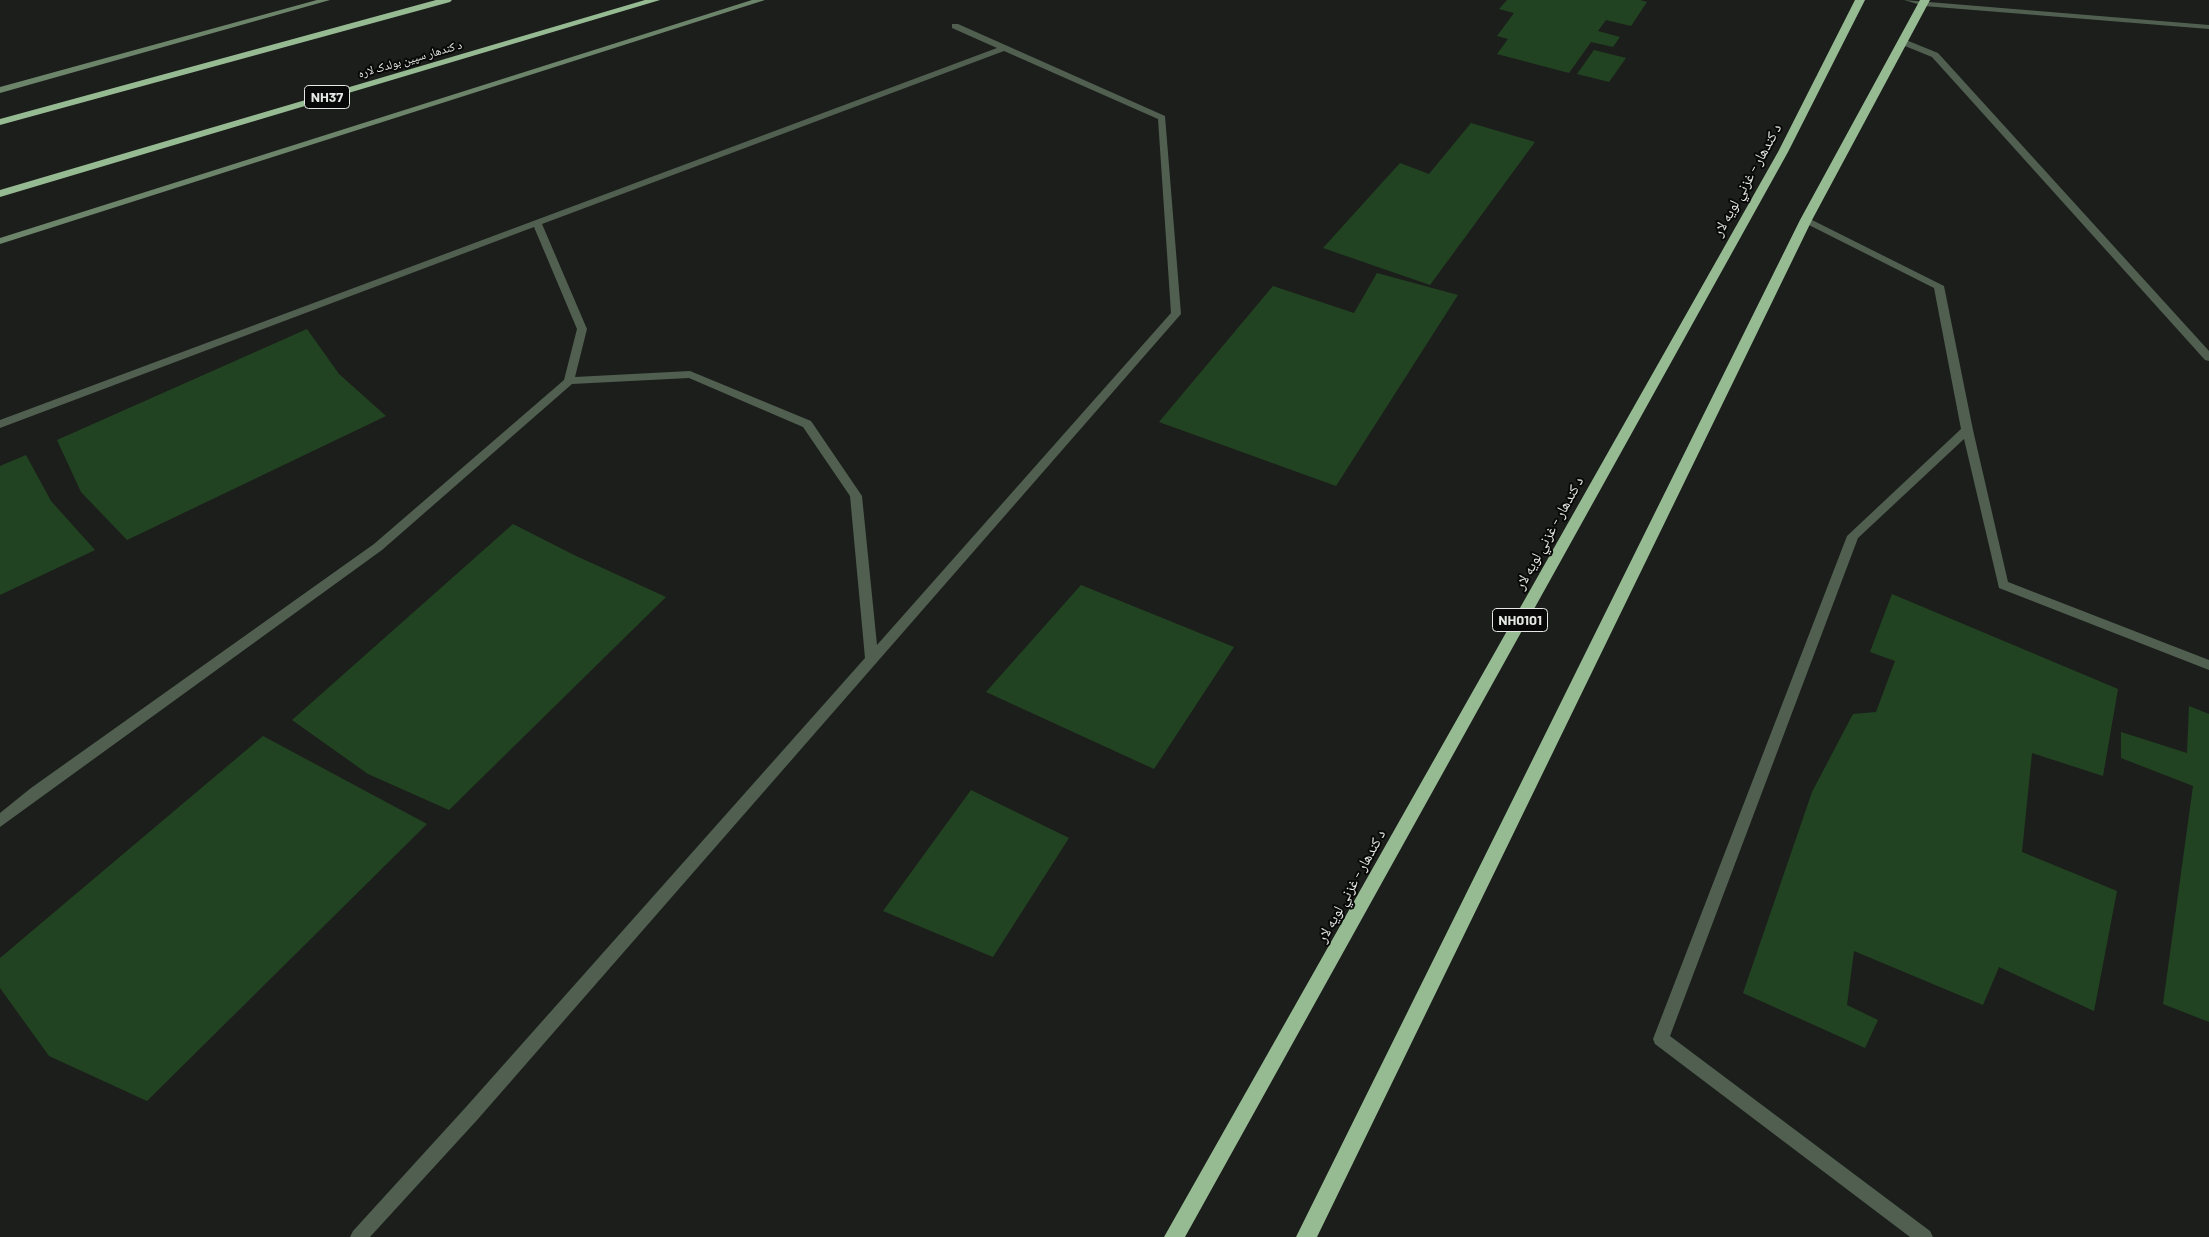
<!DOCTYPE html>
<meta charset="utf-8">
<style>
body{margin:0}
canvas{display:block;background:#1b1e1a}
</style>
<canvas width="2209" height="1237"></canvas>
<script>
const c = document.querySelector('canvas').getContext('2d');
c.lineJoin = 'round';
function fillPath(path, color) { c.fillStyle = color; c.fill(path, 'evenodd'); }
const poly = rows => new Path2D(rows.map(r => 'M' + r).join(''));
function label(font, color, halo, rows, align = 'center') {
  c.font = font + ' Barlow,"Noto Naskh Arabic",sans-serif'; c.lineWidth = 4; c.setLineDash([]); c.textBaseline = 'middle'; c.strokeStyle = halo; c.fillStyle = color; for (const [text, x, y, turn = 0] of rows) {
    c.save(); c.translate(x, y); c.rotate((+turn || 0) * Math.PI / 180); c.textAlign = isNaN(turn) ? turn : align; if (halo) c.strokeText(text, 0, 0); c.fillText(text, 0, 0); c.restore();
  }
}
function stroke(path, color, width, dash) { c.strokeStyle = color; c.lineWidth = width; c.lineCap = dash ? 'butt' : 'round'; c.setLineDash(dash || []); c.stroke(path); }
fillPath(poly([
 [1507,0,1640,0,1647,2,1631,26,1606,20,1598,31,1620,37,1613,47,1591,42,1569,73,1497,54,1508,39,1497,36,1514,13,1499,9],
 [1594,50,1626,58,1609,82,1577,74],
 [1471,123,1535,142,1430,285,1323,248,1400,163,1429,174],
 [1377,273,1458,295,1336,486,1159,422,1273,286,1354,313],
 [307,329,339,374,386,416,127,540,81,492,57,440],
 [26,455,51,501,95,550,0,595,0,466],
 [513,524,574,555,666,597,449,810,368,774,292,720],
 [1081,585,1234,647,1154,769,986,692],
 [1892,594,2118,689,2103,776,2032,753,2022,852,2117,891,2094,1011,1999,967,1983,1005,1854,951,1847,1005,1878,1020,1865,1048,1743,993,1812,792,1853,714,1876,712,1895,661,1870,652],
 [2189,706,2209,714,2209,1022,2163,1004,2193,786,2121,758,2121,732,2187,753],
 [263,736,427,824,147,1101,49,1056,0,988,0,958],
 [971,790,1069,838,993,957,883,911]
]), '#224321');
fillPath(poly([
 [952,24,958,24,1165,116,1181,314,478,1119,370,1237,350,1237,353,1231,466,1107,865,658,850,496,803,427,689,378,572,384,382,550,0,827,0,813,31,788,374,544,564,380,577,329,534,227,0,428,0,420,997,48,952,28,952,24],
 [1004,51,1158,119,1171,313,877,645,862,496,811,421,690,371,575,377,587,329,542,224,1004,51],
 [1806,217,1944,286,1973,430,2008,582,2209,660,2209,670,1999,588,1964,439,1858,538,1670,1036,1930,1231,1933,1237,1910,1237,1655,1044,1653,1039,1847,536,1961,429,1934,288,1803,222,1801,220,1806,217]
]), '#505f4f');
fillPath(poly([
 [1904,0,2209,25,2209,29,1924,6,1904,0],
 [1900,40,1906,40,1938,53,2209,351,2209,361,2205,360,1932,57,1900,44,1900,40]
]), '#505f4f');
fillPath(poly([
 [317,0,330,0,0,93,0,87,317,0],
 [752,0,765,0,0,244,0,238,752,0]
]), '#6c846a');
fillPath(poly([
 [436,0,452,0,450,2,0,125,0,119,436,0],
 [645,0,660,0,0,197,0,190,645,0],
 [1855,0,1865,0,1788,152,1185,1237,1164,1237,1778,152,1855,0],
 [1920,0,1930,0,1812,220,1317,1237,1296,1237,1800,220,1920,0]
]), '#96bb93');
label('12px', '#e6e8e5', '#070807', [
 ["د کندهار سپین بولدک لاره",410,59,-16]
]);
for (const [x, y, w] of [
 [327,97,45],
 [1520,620,55]
]) { const box = new Path2D(); box.roundRect(x - w / 2, y - 11.5, w, 23, 4); c.fillStyle = '#070807'; c.fill(box); stroke(box, '#e6e8e5', 1); }
label('bold 14px', '#e6e8e5', null, [
 ["NH37",327,97],
 ["NH0101",1520,620]
]);
label('15px', '#e6e8e5', '#070807', [
 ["د کندهار - غزني لويه لار",1747,180,-61],
 ["د کندهار - غزني لويه لار",1549,533,-61],
 ["د کندهار - غزني لويه لار",1351,886,-61]
]);
</script>
